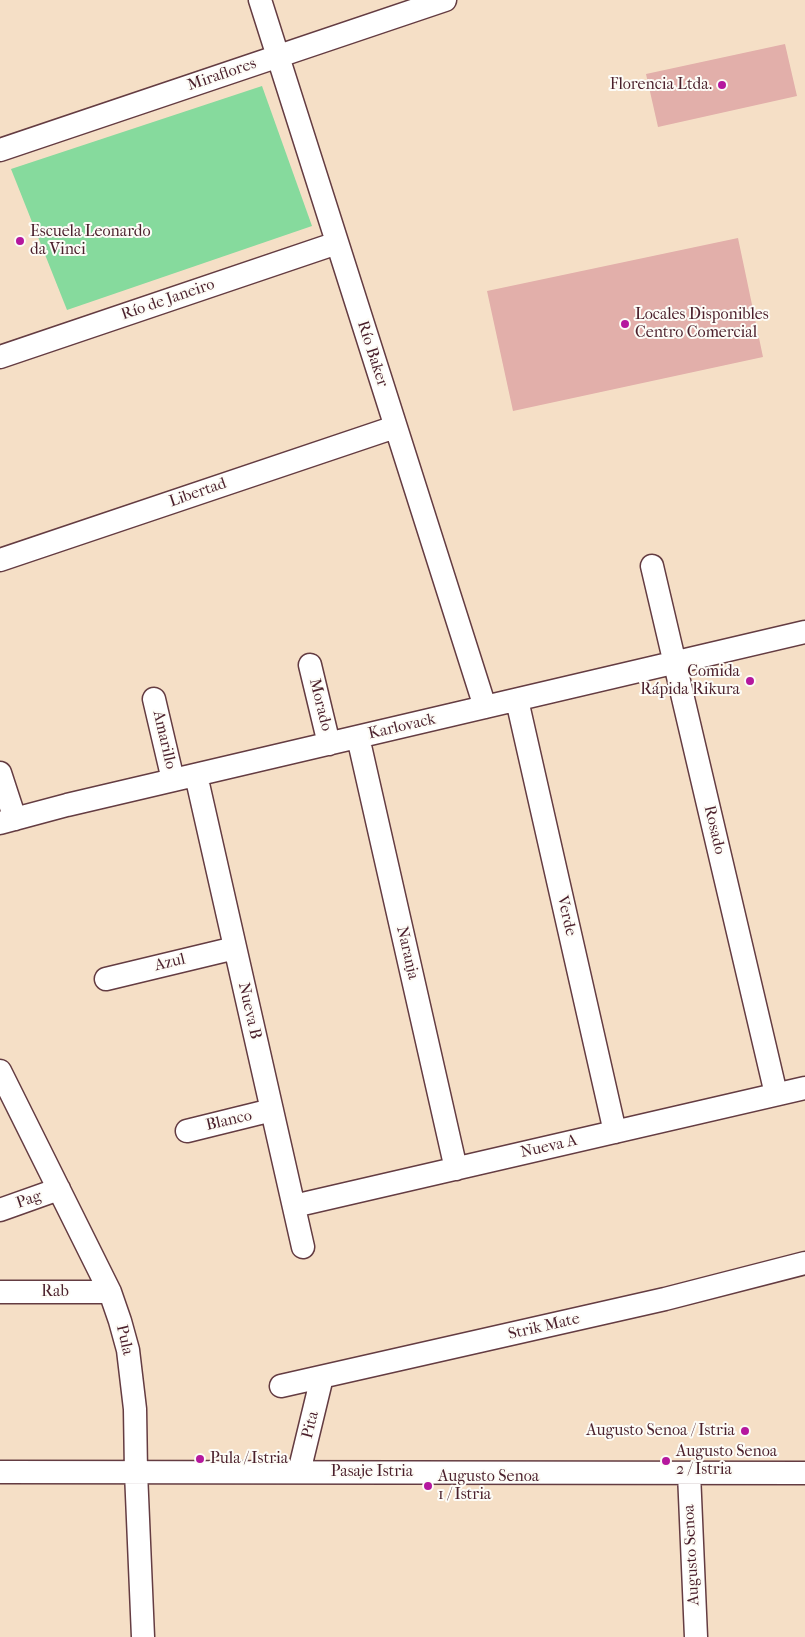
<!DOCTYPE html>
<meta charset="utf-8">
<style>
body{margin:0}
canvas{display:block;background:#f5dfc6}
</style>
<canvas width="805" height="1637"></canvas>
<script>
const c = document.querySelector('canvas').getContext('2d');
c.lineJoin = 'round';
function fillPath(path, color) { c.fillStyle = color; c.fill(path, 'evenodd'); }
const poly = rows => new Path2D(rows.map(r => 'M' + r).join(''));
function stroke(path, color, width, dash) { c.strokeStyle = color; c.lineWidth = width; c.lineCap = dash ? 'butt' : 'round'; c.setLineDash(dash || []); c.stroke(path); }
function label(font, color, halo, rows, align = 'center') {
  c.font = font + ' "IM FELL French Canon",serif'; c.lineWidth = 4; c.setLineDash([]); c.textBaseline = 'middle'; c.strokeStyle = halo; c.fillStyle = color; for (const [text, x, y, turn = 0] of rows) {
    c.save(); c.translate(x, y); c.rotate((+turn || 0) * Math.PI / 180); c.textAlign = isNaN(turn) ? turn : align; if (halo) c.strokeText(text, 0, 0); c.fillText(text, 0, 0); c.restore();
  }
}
fillPath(poly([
 [262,86,312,226,67,310,11,169]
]), '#86da9d');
fillPath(poly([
 [785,44,797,96,658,127,646,74],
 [738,238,763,357,513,411,487,291]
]), '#e2afaa');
const street = poly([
 [260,0,485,707],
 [0,150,445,0],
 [0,357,337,243],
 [0,560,395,427],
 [652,566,776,1094],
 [310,665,329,744],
 [154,699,173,780],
 [517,700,615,1132],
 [358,737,456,1169],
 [0,773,15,819],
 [196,775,303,1247],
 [0,823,67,805,805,632],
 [106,979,235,948],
 [0,1071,110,1292,120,1321,128,1350,135,1409,136,1472,143,1637],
 [187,1131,272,1110],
 [294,1206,805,1088],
 [0,1210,59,1189],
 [0,1292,110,1292],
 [281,1386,665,1299,805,1263],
 [0,1472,805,1473],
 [299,1472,322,1377],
 [689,1473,696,1637]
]);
stroke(street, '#643c42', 25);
stroke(street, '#fff', 22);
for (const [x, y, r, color] of [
 [722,85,5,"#b5179e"],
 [20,241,5,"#b5179e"],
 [625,324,5,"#b5179e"],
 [750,681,5,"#b5179e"],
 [745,1431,5,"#b5179e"],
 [200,1459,5,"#b5179e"],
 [666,1461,5,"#b5179e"],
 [428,1486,5,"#b5179e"]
]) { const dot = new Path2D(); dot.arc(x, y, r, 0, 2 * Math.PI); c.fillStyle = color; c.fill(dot); stroke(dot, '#fdfcf7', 2); }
label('16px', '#4a1f2b', '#fdfcf7', [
 ["Miraflores",222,75,-19],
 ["Río de Janeiro",168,300,-19],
 ["Río Baker",372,354,72],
 ["Libertad",198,493,-19],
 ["Morado",320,705,76],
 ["Karlovack",402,727,-13],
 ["Amarillo",164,740,77],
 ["Rosado",714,830,77],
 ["Verde",566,916,77],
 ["Naranja",407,953,77],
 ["Azul",170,963,-14],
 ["Nueva B",249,1011,77],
 ["Blanco",229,1121,-13],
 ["Nueva A",549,1147,-13],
 ["Pag",29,1200,-19],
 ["Rab",55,1292],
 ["Strik Mate",544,1327,-13],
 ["Pula",124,1340,77],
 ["Pita",311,1425,-76],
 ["Pasaje Istria",372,1472],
 ["Augusto Senoa",692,1555,-93]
]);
label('16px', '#4a1f2b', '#fdfcf7', [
 ["Florencia Ltda.",712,85,"right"],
 ["Escuela Leonardo",30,232],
 ["da Vinci",30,250],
 ["Locales Disponibles",635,315],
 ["Centro Comercial",635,333],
 ["Comida",740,672,"right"],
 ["Rápida Rikura",740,690,"right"],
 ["Augusto Senoa / Istria",735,1431,"right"],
 ["Augusto Senoa",676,1452],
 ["2 / Istria",676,1470],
 ["Pula / Istria",210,1459],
 ["Augusto Senoa",438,1477],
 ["1 / Istria",438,1495]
], 'left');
</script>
